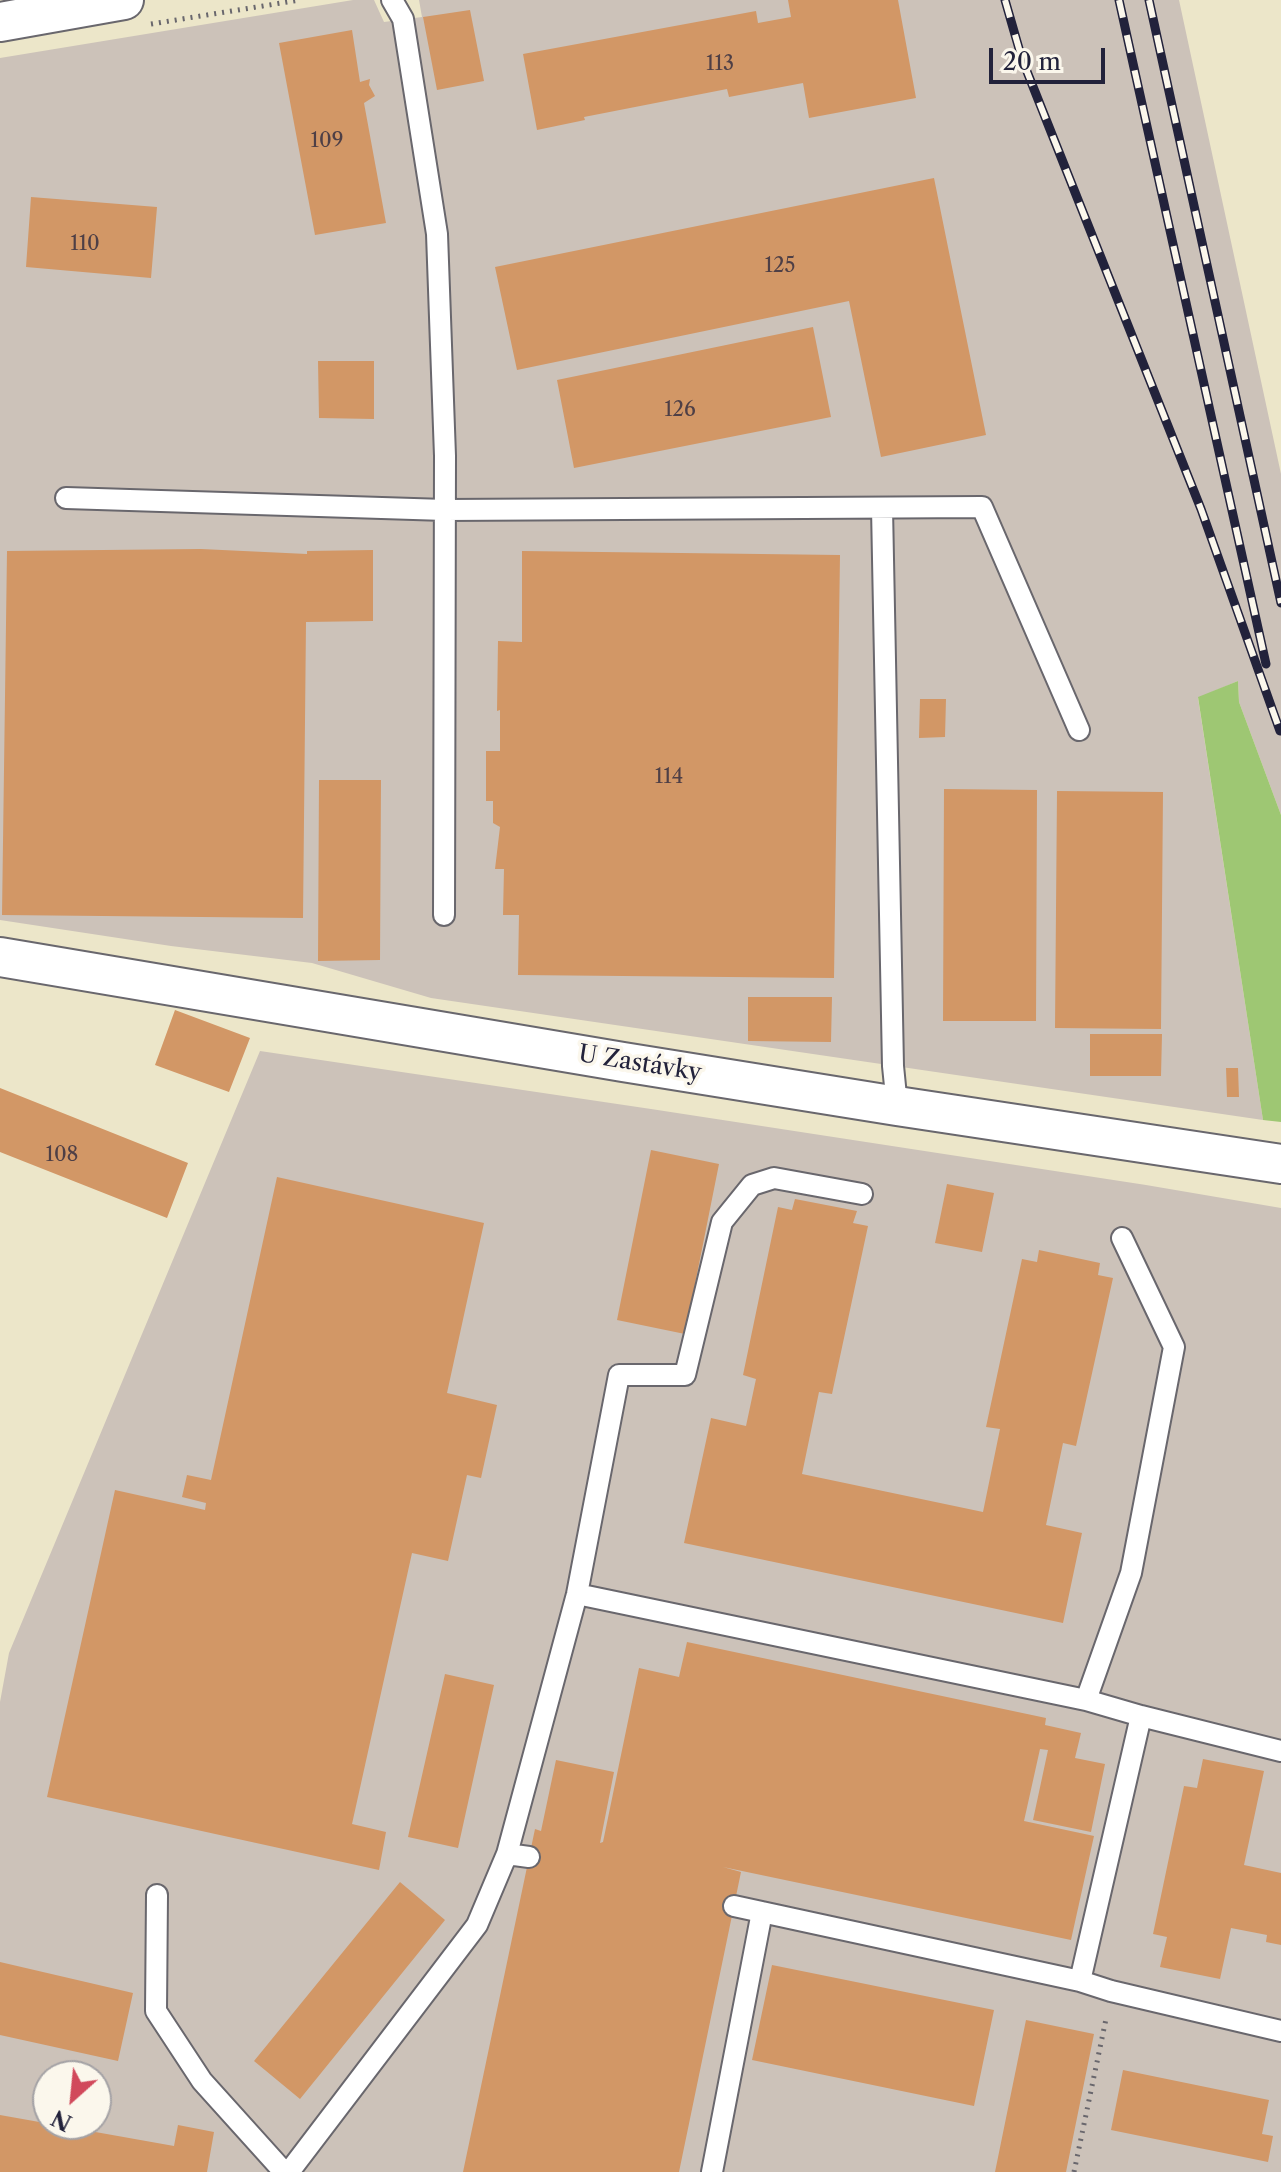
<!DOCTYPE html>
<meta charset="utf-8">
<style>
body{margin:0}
#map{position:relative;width:1281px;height:2172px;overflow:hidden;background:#ece6c9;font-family:"Libre Caslon Text",serif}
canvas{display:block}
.north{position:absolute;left:32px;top:2060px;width:80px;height:80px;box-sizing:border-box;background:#fbf7ec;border:2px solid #a4a2a5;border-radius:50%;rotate:207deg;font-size:22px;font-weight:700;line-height:32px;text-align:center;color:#22223b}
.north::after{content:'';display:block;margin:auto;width:28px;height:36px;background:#d1495b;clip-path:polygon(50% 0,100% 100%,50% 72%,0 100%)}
.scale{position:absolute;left:989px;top:48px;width:116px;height:36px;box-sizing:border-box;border:4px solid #22223b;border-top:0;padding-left:10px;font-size:24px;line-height:28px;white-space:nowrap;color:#22223b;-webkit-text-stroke:6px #fbf7ec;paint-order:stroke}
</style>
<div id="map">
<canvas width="1281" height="2172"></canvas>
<div class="north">N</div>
<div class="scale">20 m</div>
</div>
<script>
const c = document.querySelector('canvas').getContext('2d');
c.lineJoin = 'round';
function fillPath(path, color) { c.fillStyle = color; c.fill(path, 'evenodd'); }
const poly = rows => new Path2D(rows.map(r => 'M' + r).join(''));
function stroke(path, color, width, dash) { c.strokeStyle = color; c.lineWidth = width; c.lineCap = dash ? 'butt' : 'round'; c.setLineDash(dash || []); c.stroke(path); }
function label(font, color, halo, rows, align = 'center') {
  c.font = font + ' "Libre Caslon Text",serif'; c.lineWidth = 7; c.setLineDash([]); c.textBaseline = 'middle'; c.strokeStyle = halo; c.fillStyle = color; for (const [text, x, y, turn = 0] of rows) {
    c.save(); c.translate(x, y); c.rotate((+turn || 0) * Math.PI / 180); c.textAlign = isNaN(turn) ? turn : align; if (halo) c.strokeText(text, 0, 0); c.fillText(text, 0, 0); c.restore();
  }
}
fillPath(poly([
 [353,0,374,0,384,22,422,17,419,0,1179,0,1281,474,1281,815,1239,702,1238,681,1198,698,1263,1120,431,998,312,963,171,946,0,920,0,58],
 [260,1051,651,1109,1146,1185,1281,1208,1281,2172,0,2172,0,1702,9,1653],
 [48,2076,96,2076,96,2124,48,2124]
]), '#ccc2b9');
fillPath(poly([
 [1238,681,1239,702,1281,815,1281,1122,1263,1120,1198,697]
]), '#9ec773');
fillPath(poly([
 [788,0,898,0,916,98,809,118,803,83,729,97,727,89,584,117,585,120,537,130,523,54,756,11,758,23,791,17],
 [470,10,484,81,437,90,423,17],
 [352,30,360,82,370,79,369,85,375,96,364,103,386,223,315,235,279,43],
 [934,178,986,435,881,457,849,301,517,370,495,267],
 [31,197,157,207,151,278,26,267],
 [813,327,831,417,574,468,557,380],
 [318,361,374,361,374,419,319,418],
 [201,549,307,554,307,551,373,550,373,621,306,622,303,918,2,915,7,551],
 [522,551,840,555,834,978,518,975,519,915,503,915,504,869,495,869,500,827,493,823,493,801,486,801,486,751,500,751,500,710,497,711,498,641,522,642],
 [920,699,946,699,945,737,919,738],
 [319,780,381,780,380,960,318,961],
 [944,789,1037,790,1036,1021,943,1021],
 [1057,791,1163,792,1161,1029,1055,1028],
 [748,997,832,997,831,1042,748,1041],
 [175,1010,250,1038,229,1092,155,1065],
 [1090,1034,1162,1034,1161,1076,1090,1076],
 [1226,1068,1238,1068,1239,1097,1227,1097],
 [0,1088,188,1163,167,1218,0,1152],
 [651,1150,719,1164,685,1334,617,1320],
 [277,1177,484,1223,447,1393,497,1405,481,1478,467,1475,448,1561,412,1553,352,1824,386,1832,379,1870,47,1797,115,1490,205,1510,206,1503,182,1497,187,1475,211,1480],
 [947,1184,994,1193,982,1252,935,1243],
 [795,1199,857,1211,853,1223,868,1226,832,1394,819,1392,802,1474,983,1512,1000,1429,986,1427,1022,1259,1037,1262,1039,1250,1100,1263,1098,1275,1113,1278,1076,1446,1063,1443,1046,1525,1082,1533,1063,1623,684,1543,711,1418,746,1426,756,1379,743,1375,778,1207,792,1210],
 [687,1642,1046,1718,1045,1725,1081,1733,1075,1758,1105,1764,1091,1832,1033,1820,1048,1750,1040,1749,1024,1821,1094,1836,1071,1940,723,1867,741,1872,679,2172,463,2172,535,1829,541,1831,556,1760,614,1772,600,1843,603,1842,639,1668,679,1677],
 [445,1674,494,1685,458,1848,408,1837],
 [1203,1759,1264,1771,1244,1865,1281,1873,1281,1945,1266,1942,1267,1935,1231,1928,1220,1979,1160,1967,1167,1937,1153,1934,1184,1786,1197,1788],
 [400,1882,445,1920,300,2099,254,2061],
 [0,1962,133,1993,118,2061,0,2035],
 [772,1965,994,2010,974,2106,752,2060],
 [1026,2020,1094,2034,1066,2172,995,2172],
 [1123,2070,1269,2100,1262,2134,1273,2136,1268,2162,1111,2130],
 [0,2115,174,2146,178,2125,214,2132,207,2172,0,2172]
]), '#d29766');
const service = poly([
 [392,0,403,19,437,234,445,456,444,915],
 [66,498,445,510,982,507,1079,730],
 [882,508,893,1066,897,1106],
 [577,1594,1086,1700],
 [1141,1716,1281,1751],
 [529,1857,507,1854,577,1594,619,1375,685,1375,722,1222,752,1185,774,1178,862,1194],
 [157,1895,156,2011,202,2081,284,2172],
 [734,1906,1080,1981,1141,1716,1086,1700,1131,1573,1174,1347,1122,1238],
 [1080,1981,1111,1991,1281,2031],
 [289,2172,477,1925,507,1854],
 [712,2172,762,1912]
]);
const minor = poly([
 [0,22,124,0],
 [0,957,623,1062,897,1106,1281,1164]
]);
stroke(service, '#69676d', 24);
stroke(minor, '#69676d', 42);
stroke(poly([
 [151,24,300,0],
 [1074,2172,1106,2019]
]), '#69676d', 5, [2, 6]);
stroke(service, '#fff', 20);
stroke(minor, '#fff', 38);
const rail = poly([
 [1005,0,1022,59,1201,509,1280,731],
 [1119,0,1266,664],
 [1149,0,1281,603]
]);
stroke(rail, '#22223b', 9);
stroke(rail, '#fbf7ec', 6, [18]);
label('20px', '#4e3f46', null, [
 ["113",720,64],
 ["109",327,141],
 ["110",85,244],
 ["125",780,266],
 ["126",680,410],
 ["114",669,777],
 ["108",62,1155]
]);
label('24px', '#22223b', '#fbf7ec', [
 ["U Zastávky",640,1064,9]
]);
</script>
